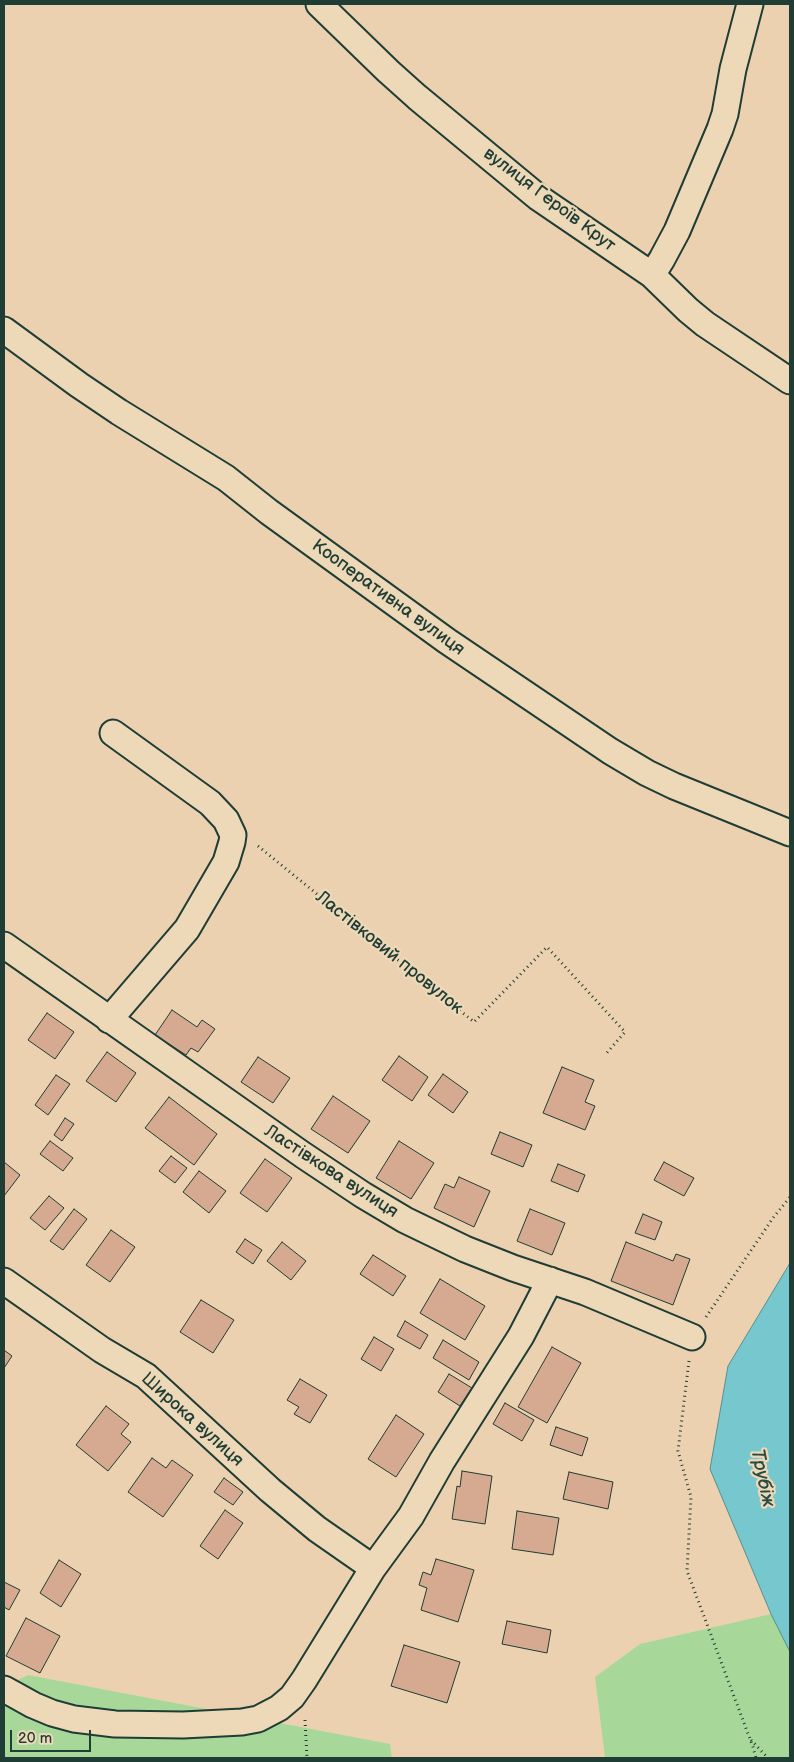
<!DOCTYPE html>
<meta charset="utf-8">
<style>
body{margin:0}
#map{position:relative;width:794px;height:1762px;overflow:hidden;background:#ecd1b1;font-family:"Balsamiq Sans",sans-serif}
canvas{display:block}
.frame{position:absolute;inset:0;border:5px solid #1f3d34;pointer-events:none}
.scale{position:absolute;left:10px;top:1730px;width:81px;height:22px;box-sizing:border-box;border:2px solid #1f3d34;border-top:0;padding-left:6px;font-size:15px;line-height:18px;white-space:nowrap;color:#1f3d34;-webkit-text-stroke:4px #edd8b7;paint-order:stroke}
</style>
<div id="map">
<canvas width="794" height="1762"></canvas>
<div class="frame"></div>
<div class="scale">20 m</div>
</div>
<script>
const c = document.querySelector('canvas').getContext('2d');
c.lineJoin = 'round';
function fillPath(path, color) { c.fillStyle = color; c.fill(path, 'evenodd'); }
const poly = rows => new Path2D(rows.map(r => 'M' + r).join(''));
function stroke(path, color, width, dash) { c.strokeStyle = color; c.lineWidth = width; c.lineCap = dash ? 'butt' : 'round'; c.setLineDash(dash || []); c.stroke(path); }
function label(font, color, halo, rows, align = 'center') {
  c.font = font + ' "Balsamiq Sans",sans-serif'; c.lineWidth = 4.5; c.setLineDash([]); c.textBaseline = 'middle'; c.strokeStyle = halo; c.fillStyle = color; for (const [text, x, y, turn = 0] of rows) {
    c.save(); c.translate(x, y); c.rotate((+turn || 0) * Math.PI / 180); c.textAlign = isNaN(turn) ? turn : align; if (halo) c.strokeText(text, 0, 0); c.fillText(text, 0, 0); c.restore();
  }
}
fillPath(poly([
 [771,1614,790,1652,790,1758,605,1758,595,1677,640,1644],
 [28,1675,390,1744,392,1758,4,1758,4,1687]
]), '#a7d899');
const water = poly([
 [790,1263,790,1652,771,1614,710,1469,728,1366,790,1263]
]);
fillPath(water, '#76c7ce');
stroke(water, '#539090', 1);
const building = poly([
 [172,1010,197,1027,202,1020,215,1029,198,1052,191,1048,186,1055,155,1035,172,1010],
 [47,1013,74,1032,55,1059,28,1040,47,1013],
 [107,1052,136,1073,116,1102,86,1081,107,1052],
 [399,1056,428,1077,412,1101,382,1080,399,1056],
 [258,1057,290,1078,273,1103,241,1082,258,1057],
 [562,1067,594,1080,585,1102,595,1106,585,1130,543,1113,562,1067],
 [443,1074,468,1092,453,1113,428,1095,443,1074],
 [56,1075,70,1084,48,1115,35,1105,56,1075],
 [333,1096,370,1121,348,1153,311,1129,333,1096],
 [169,1097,217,1134,194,1165,145,1128,169,1097],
 [65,1118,74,1124,62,1141,54,1135,65,1118],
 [500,1132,532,1145,523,1167,491,1154,500,1132],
 [50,1141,73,1158,63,1171,40,1154,50,1141],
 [399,1141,434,1163,411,1199,376,1178,399,1141],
 [171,1156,187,1168,175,1183,159,1171,171,1156],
 [265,1159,292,1178,267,1212,240,1193,265,1159],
 [4,1162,20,1175,4,1196,4,1162],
 [664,1162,694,1178,684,1196,654,1180,664,1162],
 [558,1164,585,1175,578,1192,551,1181,558,1164],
 [199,1171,226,1191,209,1213,183,1192,199,1171],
 [459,1177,490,1191,474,1227,434,1208,445,1184,454,1188,459,1177],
 [49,1196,64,1208,45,1230,30,1218,49,1196],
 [74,1209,87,1219,63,1250,50,1241,74,1209],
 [530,1209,565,1223,552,1255,517,1241,530,1209],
 [643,1214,662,1222,655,1240,635,1233,643,1214],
 [111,1230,135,1247,110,1282,86,1265,111,1230],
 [245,1239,262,1250,253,1264,236,1252,245,1239],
 [282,1242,306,1261,291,1280,267,1261,282,1242],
 [626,1242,673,1261,676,1254,690,1259,673,1305,611,1281,626,1242],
 [373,1255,406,1276,393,1296,360,1274,373,1255],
 [440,1279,485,1306,465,1340,420,1313,440,1279],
 [201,1300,234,1320,213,1353,180,1332,201,1300],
 [405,1321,428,1335,420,1349,397,1336,405,1321],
 [374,1337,394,1349,381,1371,361,1359,374,1337],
 [443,1340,479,1362,469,1380,433,1358,443,1340],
 [552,1347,581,1363,547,1423,518,1407,552,1347],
 [4,1350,12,1356,4,1368,4,1350],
 [449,1374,472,1388,460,1406,438,1392,449,1374],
 [300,1379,327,1395,310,1423,294,1414,299,1407,287,1400,300,1379],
 [505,1403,534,1420,522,1441,493,1424,505,1403],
 [106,1406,129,1424,121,1434,131,1442,108,1471,76,1445,106,1406],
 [396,1415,424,1434,396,1477,368,1459,396,1415],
 [556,1427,588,1438,582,1456,550,1445,556,1427],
 [152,1458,166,1468,172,1460,193,1475,163,1517,128,1492,152,1458],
 [462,1471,492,1476,485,1524,452,1519,457,1486,460,1487,462,1471],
 [569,1472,613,1482,608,1509,563,1499,569,1472],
 [224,1478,243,1492,233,1505,214,1492,224,1478],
 [225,1510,243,1523,218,1559,200,1546,225,1510],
 [517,1511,559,1518,553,1555,512,1549,517,1511],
 [436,1559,474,1570,458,1622,421,1610,427,1588,419,1585,423,1572,431,1575,436,1559],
 [59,1560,81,1574,61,1607,40,1593,59,1560],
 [4,1582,20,1590,9,1610,4,1607,4,1582],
 [26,1618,60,1636,40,1673,6,1656,26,1618],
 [507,1621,551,1630,547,1653,502,1644,507,1621],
 [404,1645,460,1662,447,1703,391,1686,404,1645]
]);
fillPath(building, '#d6aa90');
stroke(building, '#1f3d34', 1);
const minor = poly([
 [319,4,388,71,417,97,539,198,652,275,688,310,705,324,790,381],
 [652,275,662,259,677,231,720,129,725,114,733,69,750,4],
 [4,330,79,385,119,412,226,478,269,512,447,641,610,751,647,773,674,786,790,833],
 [4,945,303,1155,363,1195,405,1220,465,1249,513,1268,585,1292,692,1337],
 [109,1020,187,929,226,862,232,842,233,835,226,820,210,803,113,733],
 [4,1281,102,1350,146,1376,270,1490,317,1529,373,1568],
 [4,1689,33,1705,52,1713,74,1719,115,1724,183,1725,242,1722,258,1719,279,1708,292,1697,304,1680,373,1568,411,1516,442,1461,521,1336,550,1280]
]);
stroke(minor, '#1f3d34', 29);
stroke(poly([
 [258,846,474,1022,547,947,625,1032,605,1055],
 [706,1317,773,1218,790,1197],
 [689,1361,678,1451,691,1497,687,1571,753,1747,756,1758],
 [305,1720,307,1758],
 [751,1740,768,1758]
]), '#1f3d34', 3, [1, 4]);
stroke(minor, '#edd8b7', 25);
label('18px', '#1f3d34', '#edd8b7', [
 ["вулиця Героїв Крут",549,200,37],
 ["Кооперативна вулиця",388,598,36],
 ["Ластівковий провулок",389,953,39],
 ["Ластівкова вулиця",331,1172,33],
 ["Широка вулиця",192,1420,42]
]);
label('italic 19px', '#284b43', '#edd8b7', [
 ["Трубіж",762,1478,78]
]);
</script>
